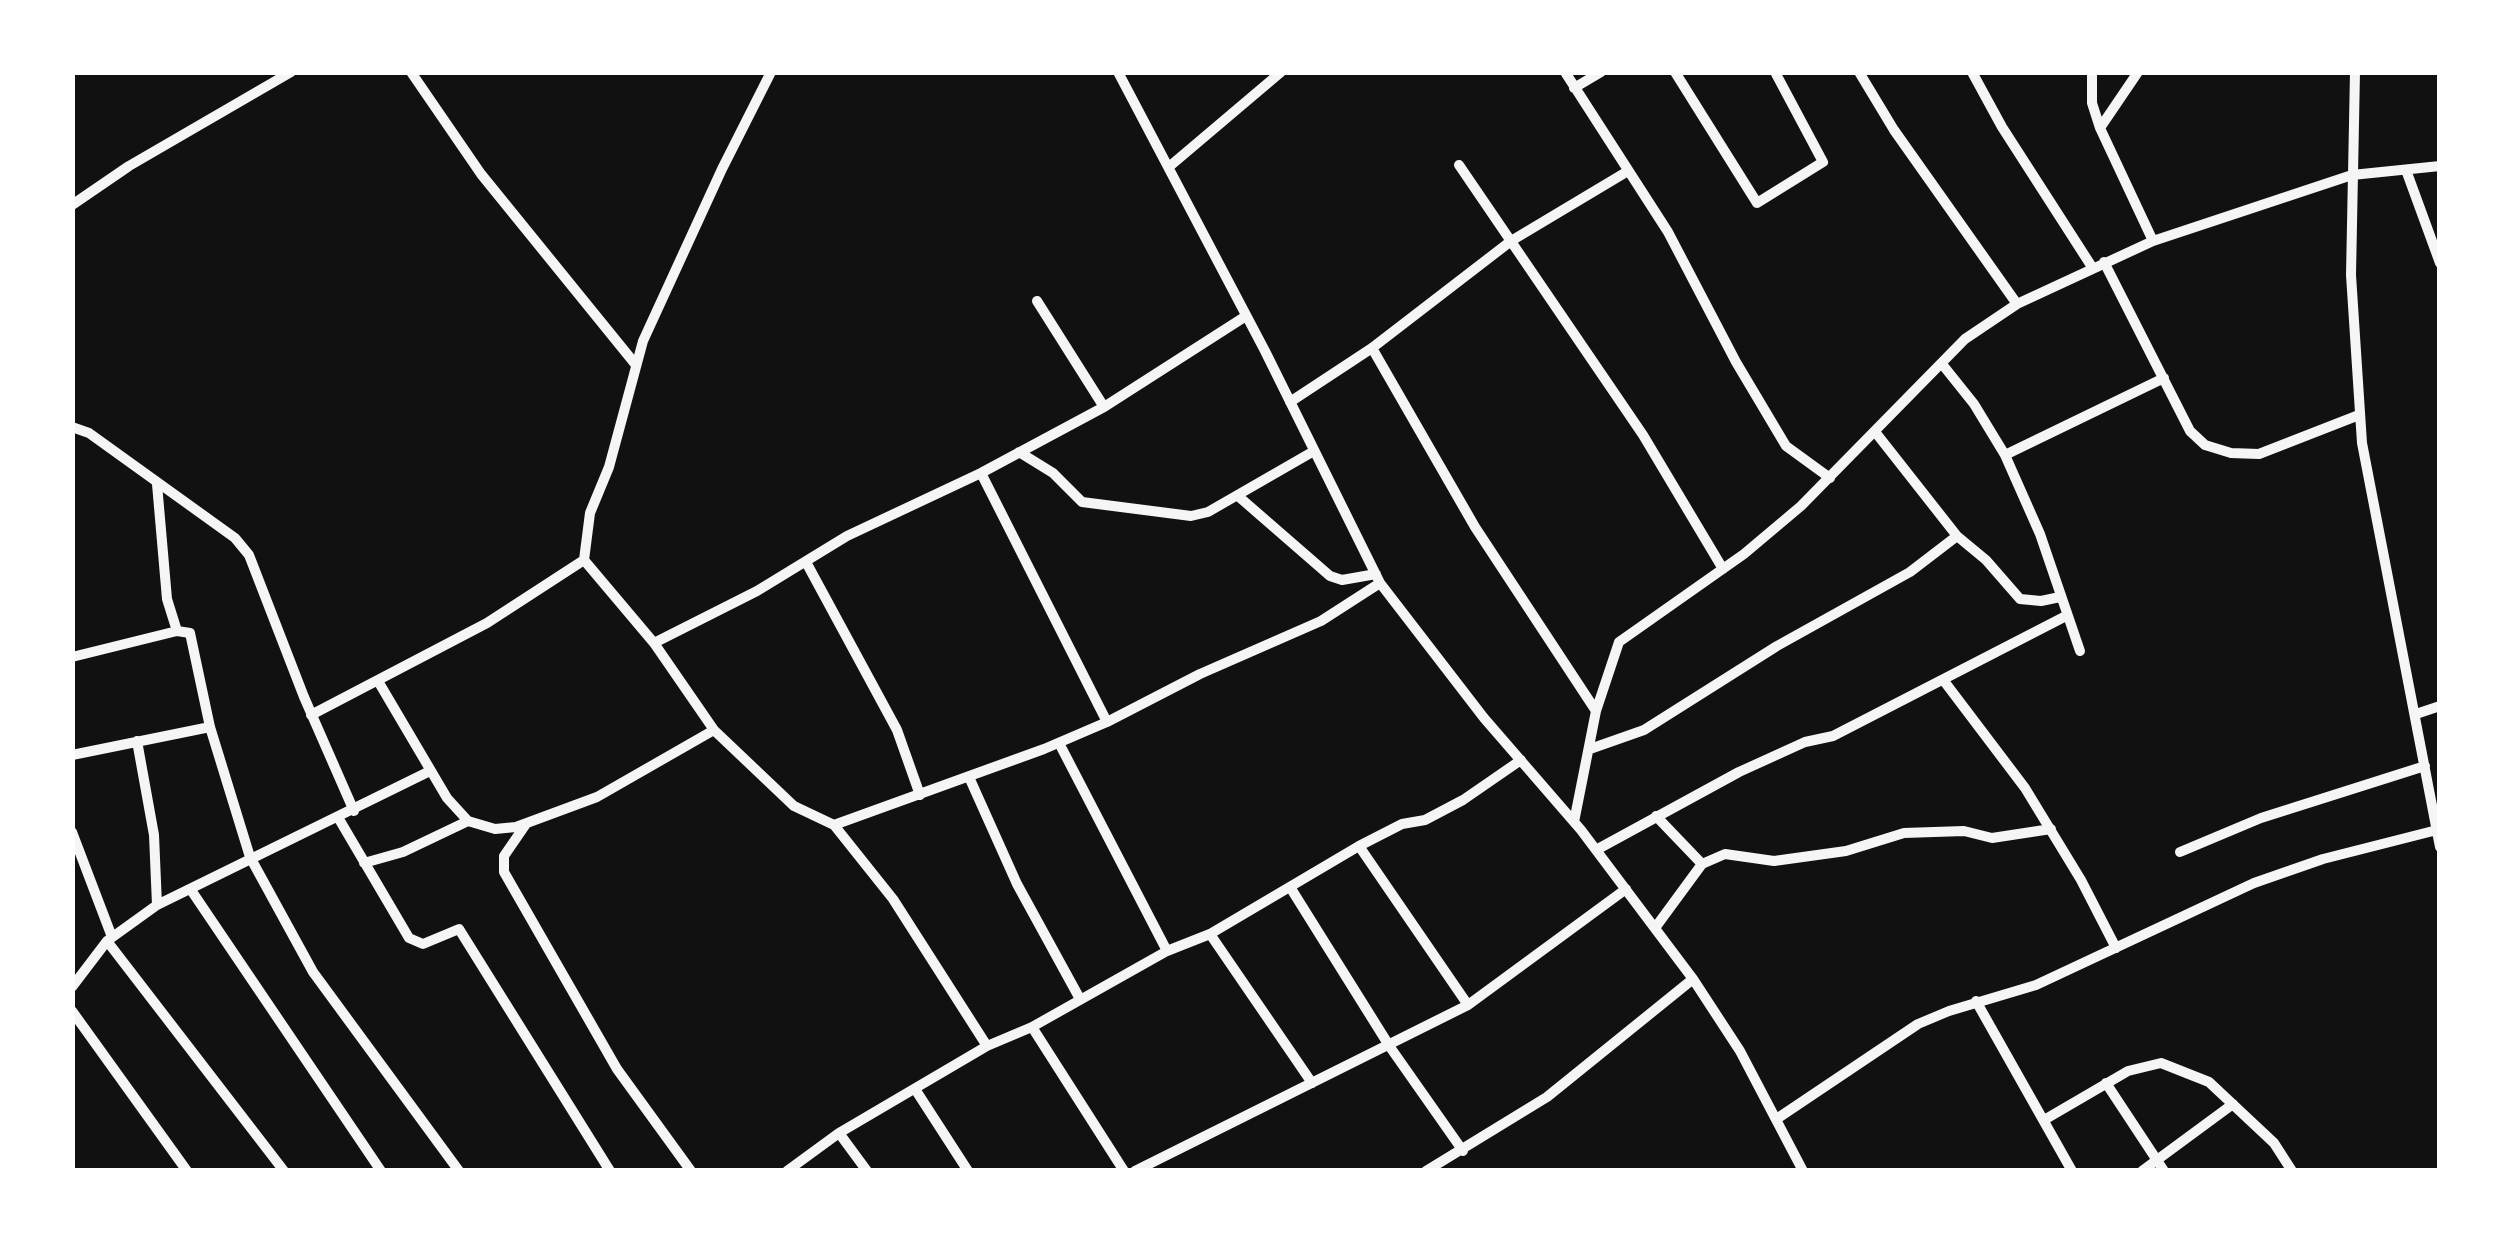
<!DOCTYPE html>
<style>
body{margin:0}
#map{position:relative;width:2512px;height:1243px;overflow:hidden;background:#111;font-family:"DejaVu Sans",sans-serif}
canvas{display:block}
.frame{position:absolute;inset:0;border:75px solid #fff;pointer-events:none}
</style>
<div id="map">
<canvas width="2512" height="1243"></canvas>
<div class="frame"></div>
</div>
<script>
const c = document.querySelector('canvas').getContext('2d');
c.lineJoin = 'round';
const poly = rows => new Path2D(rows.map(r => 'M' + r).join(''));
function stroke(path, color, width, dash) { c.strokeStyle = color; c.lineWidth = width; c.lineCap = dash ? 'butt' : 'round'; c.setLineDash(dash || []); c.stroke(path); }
stroke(poly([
 [411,72,481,174,636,365],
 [1118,72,1265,351,1380,583,1484,718,1581,830,1693,979,1740,1051,1803,1171],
 [1565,72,1668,232,1736,362,1786,446,1830,478],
 [1675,72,1757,203,1823,162,1775,72],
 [1859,72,1894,130,2017,304],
 [1972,72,2002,127,2092,267],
 [2092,72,2092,103,2100,128,2153,241],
 [2355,72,2351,275,2362,443,2440,847],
 [1574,88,1601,72],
 [2100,128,2138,72],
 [1459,165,1643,435,1723,569],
 [1170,166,1281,72],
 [2406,170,2440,263],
 [72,205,129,166,291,72],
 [2104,262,2190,431,2205,445,2231,453,2259,454,2359,415],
 [1037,301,1104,407],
 [1372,348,1475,527,1596,711],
 [1942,364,1974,404,2005,455,2040,534,2080,651],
 [1290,402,1372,348,1511,241,1628,171],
 [72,427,89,433,235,538,249,555,304,697,354,811],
 [1876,433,1957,536,1986,560,2020,599,2041,601,2060,597],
 [1019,452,1053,473,1082,502,1191,516,1208,512,1314,451],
 [2005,455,2164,378],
 [981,473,1107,722],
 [157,484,167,599,177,631],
 [1238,496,1330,576,1342,580,1376,574],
 [584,560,654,643,714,730,794,806,834,825,893,899,987,1046],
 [806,562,897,730,920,795],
 [654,643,757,591,847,536,981,473,1104,407,1246,316],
 [72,657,177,631,190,633,210,727,250,857,313,972,459,1171],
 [378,681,447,798,468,821,495,829,516,827,597,797,714,730],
 [1944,681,2025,788,2081,880,2116,948],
 [2416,714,2440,706],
 [311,715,487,623,584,560,590,513,609,467,643,341,722,169,771,72],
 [137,741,154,835,157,905],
 [1059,743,1167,951],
 [1590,749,1644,730,1777,646,1910,572,1957,536],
 [72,755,210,727],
 [969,777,1017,884,1080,999],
 [1656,816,1702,864],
 [339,819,409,938,423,944,459,929,610,1171],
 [1574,822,1596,711,1619,642,1744,554,1801,506,1965,339,2017,304,2153,241,2352,175,2440,166],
 [526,824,504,856,504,872,617,1069,691,1171],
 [834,825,1044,749,1107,722,1200,674,1321,621,1380,583],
 [72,832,112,937],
 [1359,846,1468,1005],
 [1596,850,1739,772,1805,742,1833,736,2066,616],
 [2180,852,2261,818,2425,766],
 [364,863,403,852,468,821],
 [1290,887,1390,1047,1463,1151],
 [191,890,381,1171],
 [1655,928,1702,864,1725,854,1774,861,1846,851,1904,833,1964,831,1992,838,2051,829],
 [1210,934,1312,1083],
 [107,941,284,1171],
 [72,987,107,941,157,905,430,771],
 [1976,1001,2072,1171],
 [72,1011,187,1171],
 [1032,1027,1124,1171],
 [2106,1083,2164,1171],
 [915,1089,968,1171],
 [1778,1118,1918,1024,1949,1011,2036,985,2254,883,2323,859,2437,830],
 [2044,1120,2128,1071,2161,1063,2209,1082,2274,1143,2292,1171],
 [839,1133,867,1171],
 [787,1171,839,1133,987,1046,1032,1027,1167,951,1210,934,1359,846,1402,824,1425,820,1463,800,1521,760],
 [1135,1171,1468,1005,1626,889],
 [1426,1171,1547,1097,1693,979],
 [2142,1171,2233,1104]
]), '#f5f5f5', 10);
</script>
